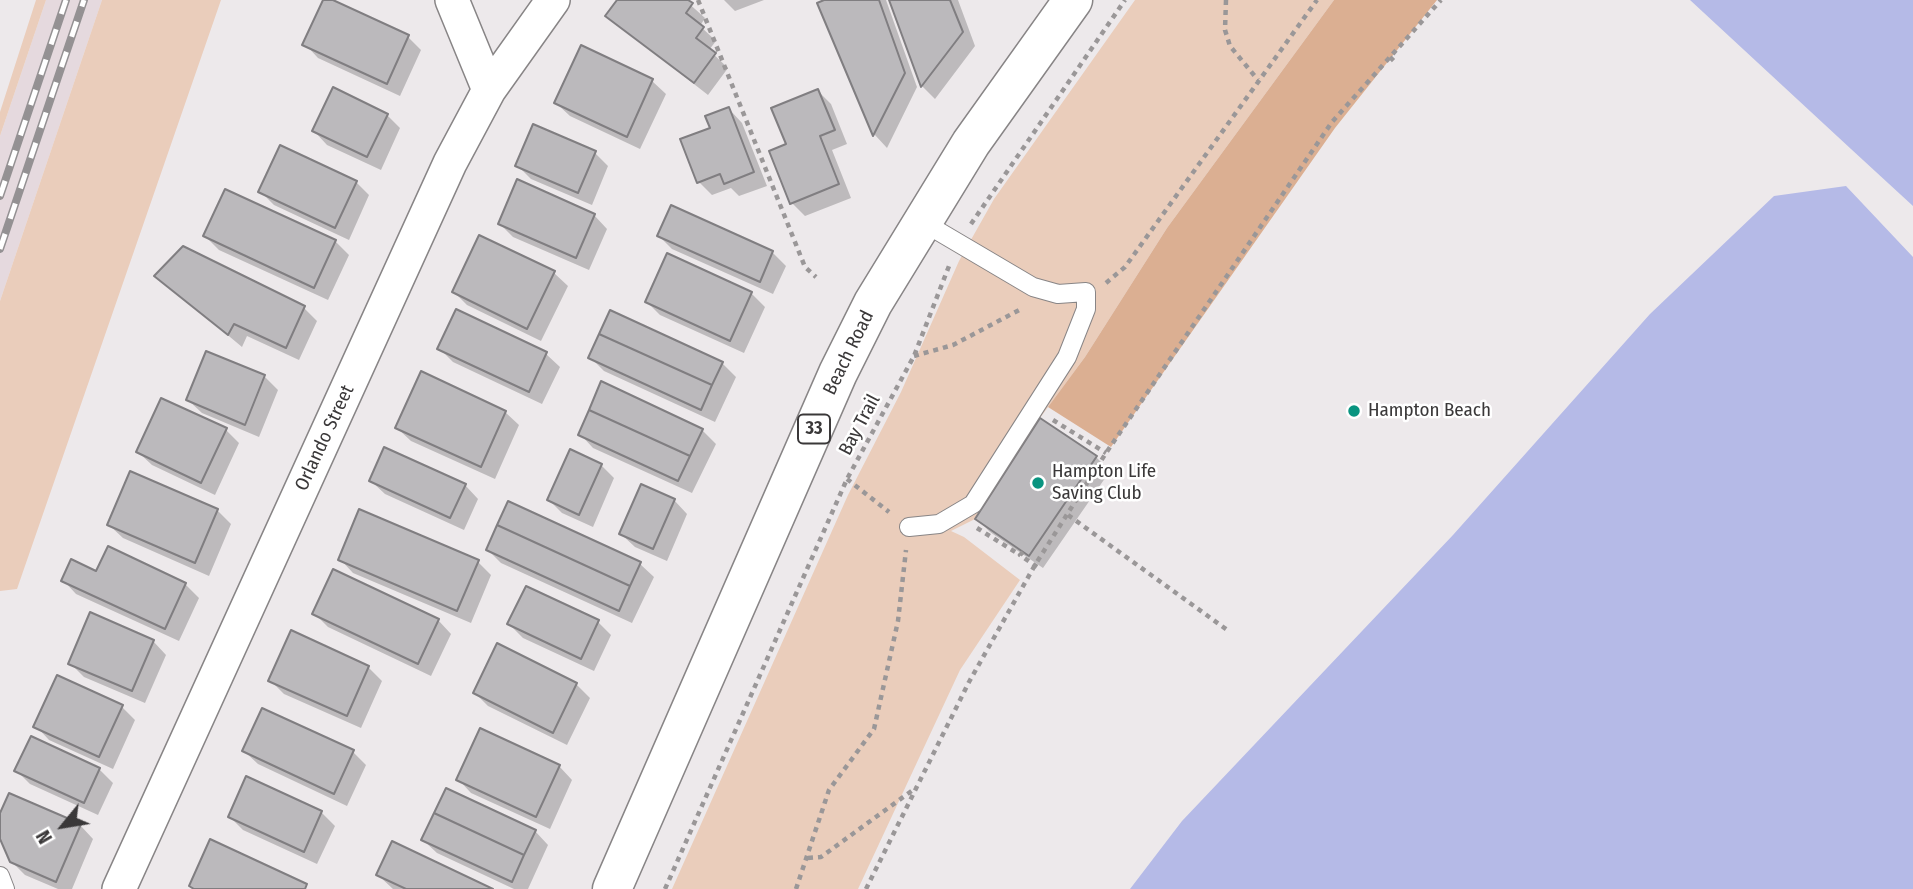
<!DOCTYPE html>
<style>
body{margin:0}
#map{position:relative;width:1913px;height:889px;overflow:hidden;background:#ede9eb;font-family:"Fira Sans Condensed",sans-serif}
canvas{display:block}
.north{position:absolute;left:28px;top:791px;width:70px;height:70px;-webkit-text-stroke:5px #fff;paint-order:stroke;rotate:240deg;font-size:19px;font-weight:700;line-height:28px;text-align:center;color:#3a3839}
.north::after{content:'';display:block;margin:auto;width:24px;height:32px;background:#3a3839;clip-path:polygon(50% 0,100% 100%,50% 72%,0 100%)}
</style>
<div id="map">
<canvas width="1913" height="889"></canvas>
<div class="north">N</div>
</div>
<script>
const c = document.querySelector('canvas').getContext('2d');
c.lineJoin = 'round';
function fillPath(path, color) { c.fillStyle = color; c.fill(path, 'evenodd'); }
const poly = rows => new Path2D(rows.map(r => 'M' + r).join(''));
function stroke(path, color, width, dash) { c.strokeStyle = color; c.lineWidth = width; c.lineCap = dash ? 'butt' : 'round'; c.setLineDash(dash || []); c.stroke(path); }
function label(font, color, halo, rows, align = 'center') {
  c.font = font + ' "Fira Sans Condensed",sans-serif'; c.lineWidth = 5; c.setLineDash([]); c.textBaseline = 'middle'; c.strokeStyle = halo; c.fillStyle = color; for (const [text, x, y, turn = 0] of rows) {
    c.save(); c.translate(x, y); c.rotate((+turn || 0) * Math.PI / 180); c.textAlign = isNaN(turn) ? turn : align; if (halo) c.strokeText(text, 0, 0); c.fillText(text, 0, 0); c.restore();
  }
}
fillPath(poly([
 [46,0,102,0,0,301,0,136]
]), '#e5d9de');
fillPath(poly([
 [36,0,46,0,0,136,0,112],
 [102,0,221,0,17,589,0,591,0,301],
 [1135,0,1334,0,1167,228,1085,357,1040,418,975,519,951,531,964,537,1020,580,960,670,858,889,672,889,848,495,901,392,959,261,994,199]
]), '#eacdbb');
fillPath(poly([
 [1334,0,1437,0,1335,128,1111,447,1048,407,1085,357,1167,228]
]), '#dbaf92');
fillPath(poly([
 [1690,0,1913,0,1913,206,1851,149],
 [1846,186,1913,257,1913,889,1130,889,1182,821,1453,535,1650,314,1774,196]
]), '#b5bae7');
fillPath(poly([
 [325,0,408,37,421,50,400,96,318,58,305,44],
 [619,0,685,0,705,18,700,26,716,41,709,50,728,68,708,95,607,16],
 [724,0,764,0,735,11],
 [829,0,886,0,917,87,887,148,875,135,819,4],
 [890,0,958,0,975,46,935,99,922,86],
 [582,48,652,81,666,94,640,149,570,116,556,103],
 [818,91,831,104,847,144,832,150,851,198,805,216,792,203,788,145],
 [729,109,742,123,767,186,739,196,731,188,712,195,699,182,712,129],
 [387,115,400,128,381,170,327,145,314,131],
 [595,153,608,166,592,205,531,179,518,166],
 [356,182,369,195,349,240,274,205,260,191],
 [594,215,607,229,589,270,513,237,500,224],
 [205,236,335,241,349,255,328,300,219,250],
 [659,236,772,252,786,266,773,294,672,249],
 [480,237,554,273,568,286,541,341,467,305,454,292],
 [157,276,304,308,317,321,299,360,247,336,242,347],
 [751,293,765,307,744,353,660,315,647,302],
 [457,311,546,354,560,367,542,404,453,362,439,348],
 [591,358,722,363,736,377,715,422,604,371],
 [264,376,278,390,259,437,202,413,188,400],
 [505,412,519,425,495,479,411,441,397,428],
 [1040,421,1096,457,1110,471,1043,568,990,532,977,519],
 [226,430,239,443,215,495,152,465,138,452],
 [702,430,716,444,692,493,593,448,580,434],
 [601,465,614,478,593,527,562,513,549,500],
 [371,481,465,485,478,499,464,530,385,494],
 [674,500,687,514,667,561,635,547,621,534],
 [217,510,231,524,209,576,123,538,109,525],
 [488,550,640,564,654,577,632,623,501,563],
 [340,559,478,562,491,575,471,623,353,573],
 [97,573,185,584,199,598,179,641,76,594,63,580],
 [314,613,438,620,451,634,431,676,328,627],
 [598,622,611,635,594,671,523,638,509,624],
 [153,641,166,655,145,703,84,677,70,663],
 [368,667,382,681,361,728,284,694,270,680],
 [576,684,590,698,567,745,488,706,475,693],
 [122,707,135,720,113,769,49,740,36,726],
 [244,751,353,752,366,765,347,806,258,764],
 [559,766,572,780,550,829,471,793,458,779],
 [99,769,113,783,98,815,30,784,16,770],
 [247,778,321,812,335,826,317,864,243,830,230,817],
 [0,817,80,825,93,839,72,889,58,889,25,875,11,861,0,835],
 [535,831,548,845,528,889,514,889,437,853,423,840],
 [378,875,489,889,393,889]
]), '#0003');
const building = poly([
 [323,0,333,0,409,35,387,84,302,45,323,0],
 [617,0,688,0,693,3,686,13,704,27,696,38,716,53,694,83,605,16,617,0],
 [824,0,879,0,905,73,873,136,817,3,824,0],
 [889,0,950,0,963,32,921,87,889,0],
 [581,45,653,79,627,137,554,103,581,45],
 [333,87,388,114,367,157,312,131,333,87],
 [818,89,835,130,820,136,839,184,790,204,769,151,786,144,771,108,818,89],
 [729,107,754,172,724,184,720,174,697,183,680,139,710,128,705,116,729,107],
 [533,124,596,151,578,193,515,166,533,124],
 [280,145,357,181,335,228,258,192,280,145],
 [517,179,595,214,576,258,498,224,517,179],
 [225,189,336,240,314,288,203,236,225,189],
 [671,205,773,251,760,282,657,236,671,205],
 [479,235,555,271,527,329,452,292,479,235],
 [183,246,305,306,286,348,234,324,228,335,154,276,183,246],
 [667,253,752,292,730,341,645,302,667,253],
 [456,309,547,352,529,392,437,349,456,309],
 [610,310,723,362,712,385,599,334,610,310],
 [599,334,712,385,701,410,588,358,599,334],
 [206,351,265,375,245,425,186,400,206,351],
 [421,371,506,411,481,467,395,428,421,371],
 [601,381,703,429,690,456,589,410,601,381],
 [161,398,227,428,201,483,136,452,161,398],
 [589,410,690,456,678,481,578,435,589,410],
 [1040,418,1097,456,1029,556,975,519,1040,418],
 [384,447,466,484,450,518,369,481,384,447],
 [570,449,602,464,579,515,547,500,570,449],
 [130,471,218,509,195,563,107,525,130,471],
 [641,484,675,499,653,549,619,534,641,484],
 [508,501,641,562,630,586,497,525,508,501],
 [359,509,479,560,457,611,338,560,359,509],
 [497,525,630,586,619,611,486,550,497,525],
 [108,546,186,583,165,629,61,581,71,559,96,571,108,546],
 [333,569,439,619,418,664,312,614,333,569],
 [526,586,599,620,581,659,507,624,526,586],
 [90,612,154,640,132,691,68,664,90,612],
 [291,630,369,666,347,716,268,681,291,630],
 [497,643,577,683,553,733,473,693,497,643],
 [57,675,123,705,99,757,33,727,57,675],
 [262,708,354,750,334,794,242,751,262,708],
 [480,728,560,765,536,817,456,780,480,728],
 [31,736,100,768,84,803,14,771,31,736],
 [246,776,322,811,304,852,228,817,246,776],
 [446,788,536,830,524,855,434,813,446,788],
 [9,793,81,824,56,882,10,862,0,839,0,813,9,793],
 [434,813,524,855,512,882,421,840,434,813],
 [210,839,307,884,305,889,194,889,189,886,210,839],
 [392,841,493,889,406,889,376,875,392,841]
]);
fillPath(building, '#bbb9bc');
stroke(building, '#807e81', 2);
const lane = poly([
 [909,527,939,524,973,504,1067,357,1086,309,1086,292,1058,294,1033,287,921,221],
 [0,876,5,889]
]);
const street = poly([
 [452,0,489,90],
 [119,889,450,163,489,90,553,0]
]);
const primary = poly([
 [612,889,838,373,873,303,971,143,1073,0]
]);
stroke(lane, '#888586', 20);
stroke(street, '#888586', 36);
stroke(primary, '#888586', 41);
stroke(poly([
 [698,0,805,267,816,277],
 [1226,0,1225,30,1230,46,1258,80],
 [1390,57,1396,63],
 [971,224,1125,0],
 [1106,283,1125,267,1317,0],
 [914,356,953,345,1023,308],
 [1053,420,1106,453],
 [1096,470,1102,474],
 [847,479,889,512],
 [1068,515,1230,632],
 [977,528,1020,555],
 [1023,552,1020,555,1040,569],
 [808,858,821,857,917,787],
 [665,889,847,479,914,356,949,266],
 [796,889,829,790,874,729,898,621,906,550],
 [866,889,969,682,1035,565,1106,453,1332,122,1441,0]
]), '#9a9798', 4.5, [5, 5]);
stroke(lane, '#fff', 18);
stroke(street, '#fff', 33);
stroke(primary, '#fff', 38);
const rail = poly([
 [0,196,66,0],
 [0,249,84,0]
]);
stroke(rail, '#949193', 8);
stroke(rail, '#fff', 5, [16]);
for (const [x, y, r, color] of [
 [1354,411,7,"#099480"],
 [1038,483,7,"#099480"]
]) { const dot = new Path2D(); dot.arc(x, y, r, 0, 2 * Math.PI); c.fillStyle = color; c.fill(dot); stroke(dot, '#fff', 2.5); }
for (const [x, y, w] of [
 [814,429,32]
]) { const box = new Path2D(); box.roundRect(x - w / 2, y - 14.5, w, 29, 5); c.fillStyle = '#fff'; c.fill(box); stroke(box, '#3a3839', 2); }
label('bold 18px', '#3a3839', null, [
 ["33",814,429]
]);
label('19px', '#3a3839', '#fff', [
 ["Beach Road",849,353,-64],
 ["Bay Trail",860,425,-62],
 ["Orlando Street",325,438,-65]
]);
label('19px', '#3a3839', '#fff', [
 ["Hampton Beach",1368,411],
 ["Hampton Life",1052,472],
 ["Saving Club",1052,494]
], 'left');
</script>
